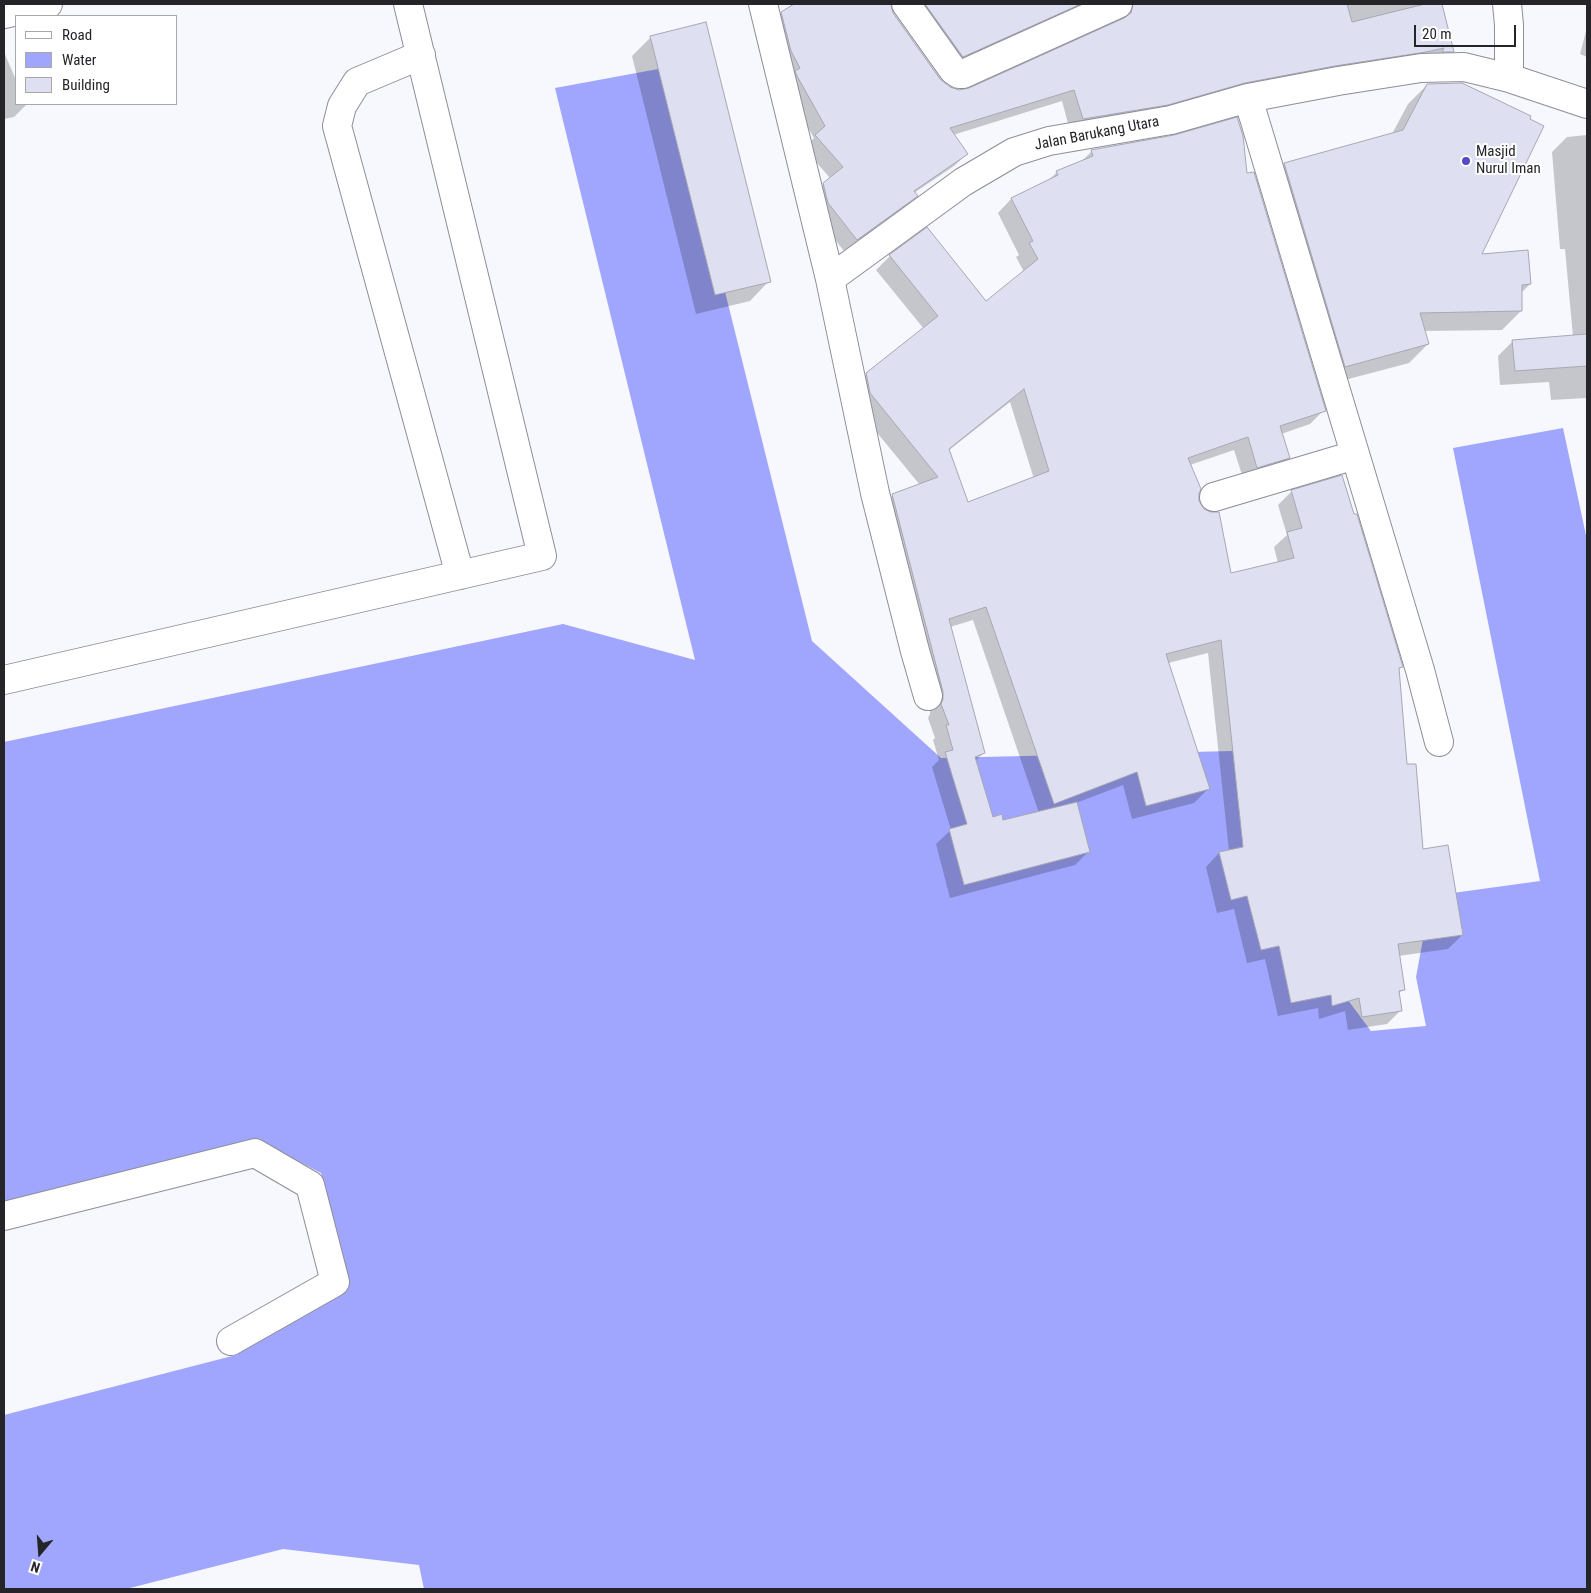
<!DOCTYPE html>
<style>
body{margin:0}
#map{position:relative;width:1591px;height:1593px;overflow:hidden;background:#f7f8fe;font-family:"Roboto Condensed",sans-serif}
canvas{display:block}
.frame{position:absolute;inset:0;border:5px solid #252529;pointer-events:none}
.legend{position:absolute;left:15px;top:15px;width:162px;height:90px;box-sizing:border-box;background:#fff;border:1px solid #a8a8a9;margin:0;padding:6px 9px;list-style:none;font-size:15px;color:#252529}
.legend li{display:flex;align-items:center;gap:10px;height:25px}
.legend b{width:25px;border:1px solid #a8a8a9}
.north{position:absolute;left:15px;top:1528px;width:50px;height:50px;-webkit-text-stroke:4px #fff;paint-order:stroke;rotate:198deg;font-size:14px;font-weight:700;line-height:20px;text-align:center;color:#252529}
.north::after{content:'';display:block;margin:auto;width:18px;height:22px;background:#252529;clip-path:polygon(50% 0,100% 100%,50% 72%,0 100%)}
.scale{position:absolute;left:1414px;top:25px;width:102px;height:22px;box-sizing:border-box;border:2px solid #252529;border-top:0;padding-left:6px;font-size:15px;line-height:18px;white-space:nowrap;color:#252529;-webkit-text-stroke:4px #fff;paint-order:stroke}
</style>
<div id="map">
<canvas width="1591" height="1593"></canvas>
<div class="frame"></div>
<ul class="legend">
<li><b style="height:6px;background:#fff"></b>Road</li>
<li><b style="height:14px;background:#a0a5fe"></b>Water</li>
<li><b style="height:14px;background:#dee0f2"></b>Building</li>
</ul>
<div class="north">N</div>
<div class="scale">20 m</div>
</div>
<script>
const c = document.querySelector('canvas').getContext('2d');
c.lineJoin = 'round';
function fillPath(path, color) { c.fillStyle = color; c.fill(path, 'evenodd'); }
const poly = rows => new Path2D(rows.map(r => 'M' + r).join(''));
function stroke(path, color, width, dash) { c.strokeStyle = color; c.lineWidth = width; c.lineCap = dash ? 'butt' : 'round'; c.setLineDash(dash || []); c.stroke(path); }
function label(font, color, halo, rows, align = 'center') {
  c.font = font + ' "Roboto Condensed",sans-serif'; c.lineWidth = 4; c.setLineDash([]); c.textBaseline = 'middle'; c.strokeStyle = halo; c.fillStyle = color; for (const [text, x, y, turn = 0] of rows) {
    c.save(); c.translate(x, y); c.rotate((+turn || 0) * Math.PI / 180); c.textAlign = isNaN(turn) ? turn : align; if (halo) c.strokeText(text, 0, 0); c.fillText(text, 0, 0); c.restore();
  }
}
fillPath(poly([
 [669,67,812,641,941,758,1274,750,1327,972,1371,1031,1426,1026,1416,977,1431,896,1540,881,1453,448,1563,428,1587,540,1587,1589,424,1589,419,1565,283,1549,126,1589,4,1589,4,1415,236,1355,346,1286,321,1173,255,1139,4,1203,4,742,563,624,695,660,555,88]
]), '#a0a5fe');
fillPath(poly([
 [792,4,890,4,892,14,940,80,950,88,963,91,1122,19,1120,10,1115,4,1440,4,1452,51,1440,63,1070,131,1062,101,953,135,967,154,954,166,914,193,916,196,904,208,844,251,816,216,811,196,830,178,804,148,814,138,785,89,769,25,782,13,793,6],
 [903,4,1093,4,950,68],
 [1587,27,1587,57,1580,54],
 [651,37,769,281,750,301,696,314,632,56],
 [4,52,16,80,16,104,27,104,14,117,4,119],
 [1427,85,1480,256,1530,284,1521,293,1521,311,1502,330,1424,331,1428,344,1409,363,1326,385,1266,184,1285,164,1392,134,1408,104],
 [1587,135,1587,398,1551,400,1549,382,1500,385,1498,356,1513,341,1573,337,1565,249,1560,249,1552,152,1567,137],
 [1092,151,1246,175,1324,410,1310,424,1281,434,1289,458,1275,471,1244,481,1234,450,1190,465,1197,494,1198,502,1230,575,1278,563,1274,547,1287,535,1278,505,1291,492,1401,667,1398,671,1406,766,1421,850,1462,935,1448,949,1398,956,1404,989,1398,994,1401,1010,1387,1024,1348,1030,1345,1011,1319,1019,1318,1008,1278,1016,1265,959,1247,963,1234,909,1217,913,1206,867,1219,853,1229,851,1208,653,1168,663,1208,789,1194,803,1132,819,1123,785,1076,803,1088,852,1075,865,950,898,936,844,951,830,932,767,939,760,933,740,935,738,928,718,930,714,930,706,878,509,892,496,920,485,856,407,853,388,867,374,924,329,876,270,890,256,986,302,1024,272,1016,257,1019,255,998,213,1011,199,1048,181,1057,172,1080,163],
 [1010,402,1034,479,967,504,948,451],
 [973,620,1039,813,1002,821,992,818,975,761,984,753,950,627]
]), '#0003');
const building = poly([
 [794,4,891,4,893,13,940,79,950,87,959,90,969,88,1124,18,1131,13,1133,4,1347,4,1352,22,1425,4,1442,4,1454,52,1442,52,1444,48,1426,52,1335,66,1245,83,1168,105,1083,119,1074,90,950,128,968,154,914,191,918,196,857,240,828,203,823,183,843,167,815,135,825,126,797,76,795,71,800,68,791,51,781,12,794,4],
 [925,4,1081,4,963,57,925,4],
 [706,22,771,282,715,295,650,36,706,22],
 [1462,83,1531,116,1530,119,1544,126,1482,254,1528,250,1531,284,1522,285,1522,311,1420,313,1429,344,1345,367,1284,163,1403,130,1427,84,1462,83],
 [1237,117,1243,136,1247,173,1254,172,1326,411,1280,426,1290,458,1257,468,1248,437,1188,458,1201,489,1199,494,1199,501,1204,509,1211,512,1219,512,1231,573,1294,558,1287,532,1302,528,1291,490,1342,475,1354,514,1357,514,1403,667,1399,668,1407,764,1416,764,1423,849,1448,845,1463,935,1398,944,1405,990,1399,991,1402,1011,1362,1017,1359,998,1332,1006,1331,995,1291,1003,1279,946,1261,950,1247,896,1231,900,1219,852,1243,847,1221,640,1166,654,1210,789,1146,806,1137,772,1054,804,986,607,949,619,985,753,975,757,993,817,1002,814,1003,820,1077,802,1090,852,964,885,949,829,967,824,945,752,953,750,946,725,949,725,941,704,943,699,943,692,892,494,938,477,870,393,866,373,938,316,889,255,927,227,986,301,1038,259,1029,243,1033,241,1011,198,1058,175,1056,171,1093,156,1091,150,1174,135,1237,117],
 [1024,389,1049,471,968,502,949,449,1024,389],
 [1587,334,1587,366,1515,371,1512,340,1587,334]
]);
fillPath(building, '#dee0f2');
stroke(building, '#a6a7b2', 1);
const minor = poly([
 [763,4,830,279,875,493,915,651,928,696],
 [906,4,953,70,959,74,963,74,1118,4],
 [1507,4,1509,25,1509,78],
 [4,14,48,4],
 [421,55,357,82,342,106,337,126,460,575],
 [1248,98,1420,670,1439,742],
 [830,279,963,182,1014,152,1049,141,1171,120,1248,98,1338,81,1421,68,1464,67,1509,78,1587,104],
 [1214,497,1355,455],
 [4,680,542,556,408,4],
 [4,1216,255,1153,310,1185,335,1282,231,1341]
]);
stroke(minor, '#8d8e98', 30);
stroke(minor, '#fff', 28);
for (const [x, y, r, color] of [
 [1466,161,5,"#544cc3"]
]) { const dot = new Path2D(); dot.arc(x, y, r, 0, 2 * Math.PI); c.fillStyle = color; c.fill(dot); stroke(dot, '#fff', 2); }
label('15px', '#252529', '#fff', [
 ["Jalan Barukang Utara",1097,134,-11]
]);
label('15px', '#252529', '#fff', [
 ["Masjid",1476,152],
 ["Nurul Iman",1476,169]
], 'left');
</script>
